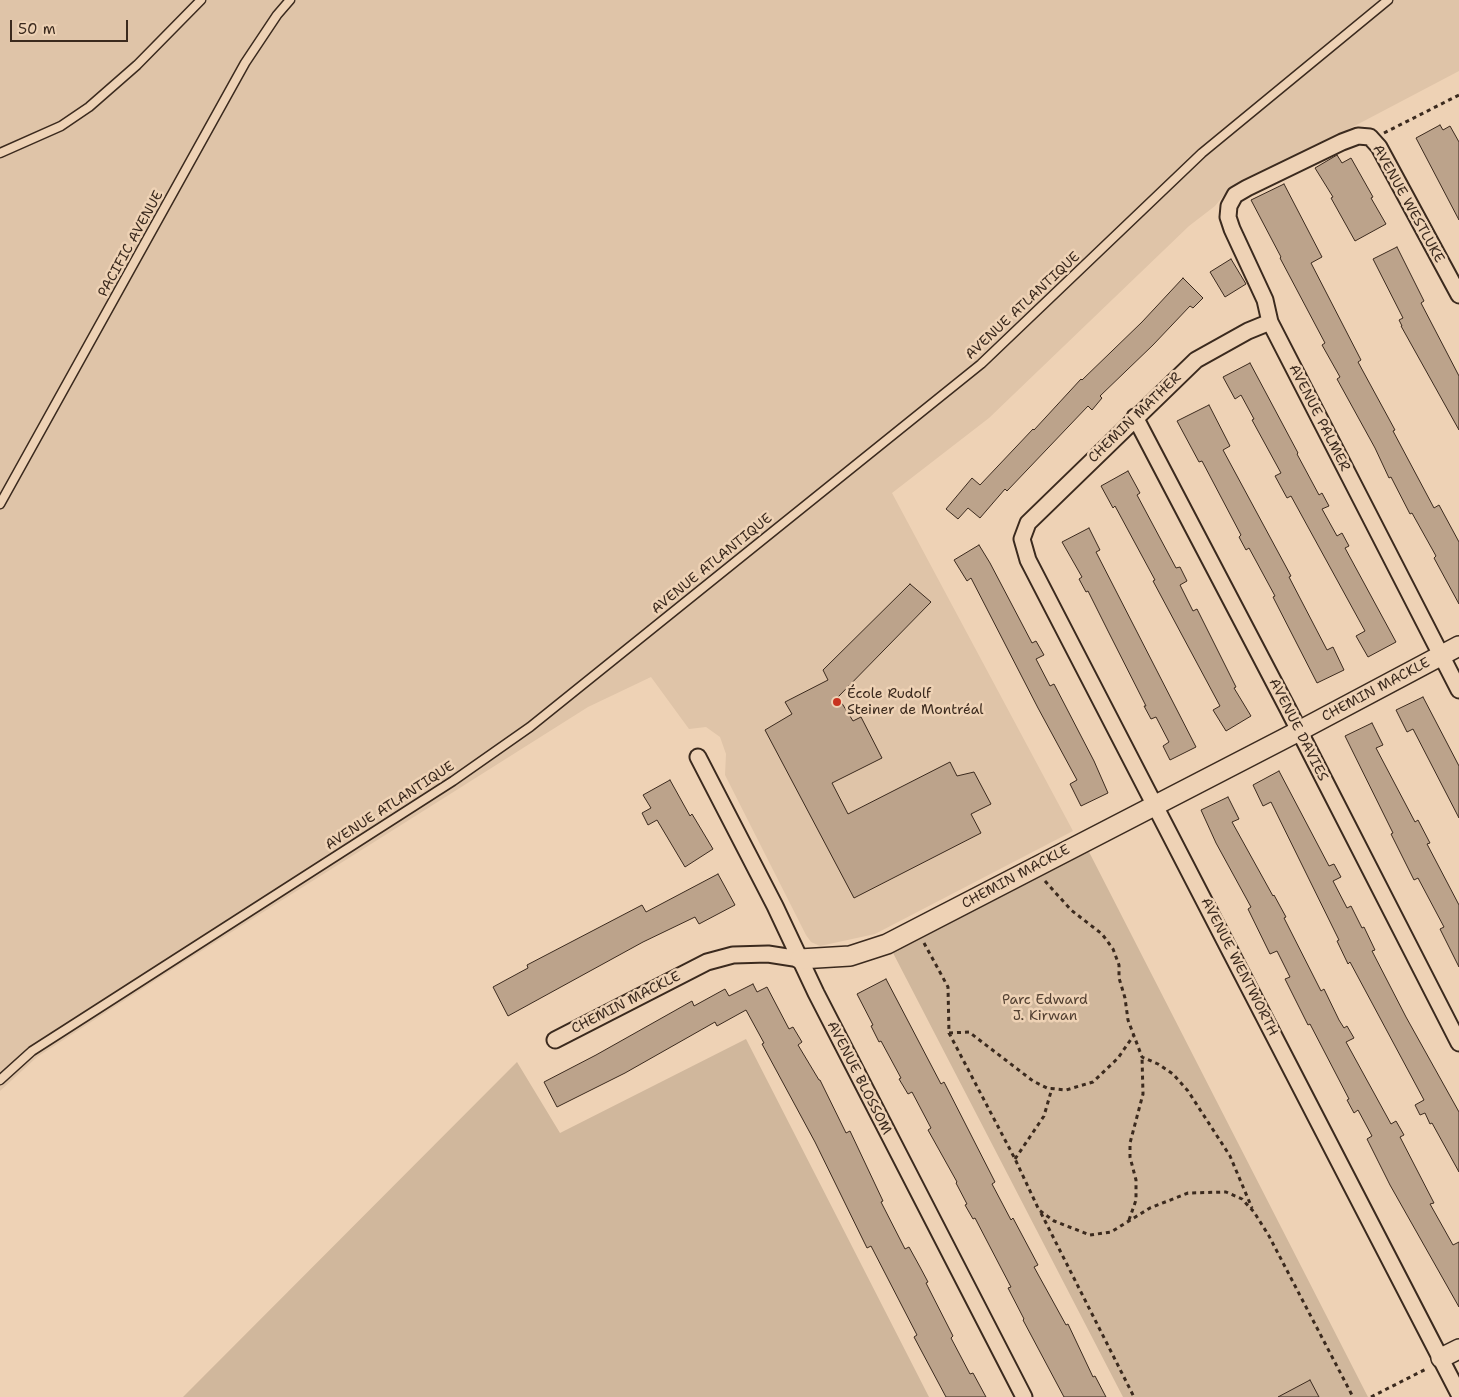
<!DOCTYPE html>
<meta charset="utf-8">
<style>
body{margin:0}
#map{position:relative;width:1459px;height:1397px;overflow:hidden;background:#eed2b5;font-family:"Shantell Sans",sans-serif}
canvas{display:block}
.scale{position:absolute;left:10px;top:20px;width:118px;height:22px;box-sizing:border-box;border:2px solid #3b2a1e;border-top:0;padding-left:6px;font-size:15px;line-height:18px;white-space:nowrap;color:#3b2a1e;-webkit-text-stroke:4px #eed2b5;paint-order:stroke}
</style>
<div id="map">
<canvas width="1459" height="1397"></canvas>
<div class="scale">50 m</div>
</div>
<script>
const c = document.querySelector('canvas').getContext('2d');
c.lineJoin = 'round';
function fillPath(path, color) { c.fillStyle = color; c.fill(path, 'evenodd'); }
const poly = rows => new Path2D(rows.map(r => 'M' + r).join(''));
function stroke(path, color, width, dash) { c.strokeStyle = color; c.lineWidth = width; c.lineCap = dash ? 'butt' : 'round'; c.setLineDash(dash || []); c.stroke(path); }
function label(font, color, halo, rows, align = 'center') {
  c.font = font + ' "Shantell Sans",sans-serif'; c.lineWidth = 5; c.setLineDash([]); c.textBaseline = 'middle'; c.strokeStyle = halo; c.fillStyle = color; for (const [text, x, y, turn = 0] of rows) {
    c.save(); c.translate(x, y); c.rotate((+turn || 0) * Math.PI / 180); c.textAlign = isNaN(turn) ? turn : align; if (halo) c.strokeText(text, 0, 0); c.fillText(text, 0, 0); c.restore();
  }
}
fillPath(poly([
 [0,0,1459,0,1459,71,1326,141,1230,188,1215,206,1189,226,989,418,892,493,1073,831,875,934,820,946,811,942,806,935,725,775,726,754,720,737,706,727,689,729,651,677,588,707,173,969,37,1057,0,1091]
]), '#dfc4a8');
fillPath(poly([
 [1087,848,1368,1397,1123,1397,892,951],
 [746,1039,929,1397,183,1397,517,1062,560,1133]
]), '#d0b79c');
const building = poly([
 [1440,125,1443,130,1450,126,1459,142,1459,220,1416,138,1440,125],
 [1337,155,1342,163,1351,158,1373,197,1371,198,1386,224,1355,241,1331,198,1333,197,1315,168,1337,155],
 [1284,184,1322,257,1311,263,1361,360,1358,362,1395,430,1393,431,1434,508,1439,505,1459,542,1459,604,1434,558,1436,556,1412,513,1410,514,1391,477,1389,478,1375,448,1337,379,1340,377,1322,345,1325,343,1280,258,1281,257,1251,200,1284,184],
 [1397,247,1424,301,1421,303,1459,376,1459,430,1401,326,1402,326,1399,320,1403,318,1373,259,1397,247],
 [1231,259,1246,284,1225,297,1210,272,1231,259],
 [1183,278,1203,298,1193,308,1190,306,1153,345,1100,396,1102,398,1092,410,1088,406,1007,491,1005,489,980,518,968,508,958,519,946,509,972,478,980,485,1033,429,1034,430,1081,379,1082,380,1142,322,1183,278],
 [1250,363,1298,453,1297,454,1319,495,1322,493,1329,506,1322,509,1337,536,1342,533,1349,546,1345,548,1396,642,1368,657,1356,636,1365,631,1291,496,1287,498,1275,476,1281,473,1252,420,1254,419,1241,395,1235,399,1223,377,1250,363],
 [1209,405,1230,446,1223,450,1291,576,1289,577,1327,650,1333,647,1344,670,1317,683,1273,597,1275,596,1249,548,1246,550,1239,537,1241,535,1202,461,1199,462,1177,421,1209,405],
 [1128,471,1140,493,1137,495,1176,568,1180,567,1187,581,1180,585,1193,611,1197,609,1236,687,1234,688,1251,716,1226,731,1213,710,1220,706,1153,581,1155,580,1115,506,1113,508,1101,486,1128,471],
 [1089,528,1100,550,1096,552,1196,747,1170,760,1163,746,1169,742,1156,717,1151,719,1144,706,1146,706,1108,631,1088,591,1086,592,1079,579,1082,577,1062,542,1089,528],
 [979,545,990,563,1032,643,1036,641,1044,655,1036,659,1050,686,1054,684,1094,761,1108,793,1081,806,1070,784,1077,780,1038,708,971,578,967,581,954,560,979,545],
 [910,584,931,602,838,697,853,721,861,717,882,758,832,783,848,814,950,762,957,776,974,772,991,804,971,814,981,833,854,898,765,730,792,714,785,702,828,680,823,670,910,584],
 [1423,697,1459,766,1459,818,1413,729,1407,732,1396,710,1423,697],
 [1372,723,1383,745,1376,748,1415,822,1418,820,1430,843,1427,844,1459,905,1459,967,1440,929,1444,927,1418,878,1414,880,1391,834,1393,833,1345,736,1372,723],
 [1279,771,1329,866,1334,864,1341,877,1333,881,1347,908,1351,906,1362,928,1364,927,1375,950,1372,951,1406,1017,1459,1112,1459,1172,1432,1123,1430,1124,1425,1113,1420,1115,1415,1105,1424,1100,1350,962,1348,964,1337,941,1339,940,1271,802,1263,806,1253,785,1279,771],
 [670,780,690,816,692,814,713,849,685,867,657,820,648,825,642,813,651,808,643,795,670,780],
 [1228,797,1239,819,1232,822,1273,896,1274,895,1286,917,1284,918,1321,991,1324,989,1339,1020,1344,1028,1347,1026,1354,1038,1346,1042,1391,1124,1396,1121,1404,1135,1400,1137,1434,1203,1430,1204,1453,1245,1459,1242,1459,1307,1390,1185,1367,1139,1372,1136,1358,1110,1354,1113,1347,1100,1349,1099,1310,1024,1308,1025,1285,979,1290,977,1277,951,1270,954,1248,909,1251,907,1216,843,1201,810,1228,797],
 [718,874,735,905,699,924,695,917,643,942,508,1016,493,987,528,968,527,965,642,905,646,912,718,874],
 [886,979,941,1084,944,1082,995,1182,992,1184,1011,1220,1013,1218,1038,1265,1034,1267,1066,1325,1068,1324,1093,1377,1095,1376,1106,1397,1064,1397,1023,1320,1024,1319,1008,1288,1011,1287,1000,1266,975,1218,973,1219,965,1205,967,1204,956,1183,957,1182,928,1130,931,1128,912,1092,908,1094,899,1079,901,1078,881,1041,879,1042,871,1026,873,1025,857,994,886,979],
 [753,984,757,992,767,987,789,1029,793,1027,802,1042,798,1045,819,1080,820,1080,846,1133,850,1131,883,1201,881,1202,905,1249,909,1247,920,1267,928,1282,926,1283,953,1336,951,1338,970,1374,973,1373,986,1397,946,1397,914,1337,917,1335,871,1246,867,1248,815,1142,762,1044,764,1043,746,1010,717,1026,715,1022,625,1073,557,1107,544,1082,596,1055,692,1001,694,1006,725,989,729,996,753,984],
 [1310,1380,1319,1397,1278,1397,1310,1380]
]);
fillPath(building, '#bca38b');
stroke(building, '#3b2a1e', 1);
const service = poly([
 [0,153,61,126,89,107,137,65,201,0],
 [0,504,245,63,277,15,290,0],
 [0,1080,32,1051,453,781,530,727,981,364,1202,153,1388,0]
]);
const minor = poly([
 [1459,295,1379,147,1370,137,1358,136,1342,142,1247,188,1235,195,1229,206,1228,217,1232,229,1265,300,1270,322,1459,690],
 [1270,322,1248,331,1196,360,1028,523,1022,539,1028,560,1459,1394],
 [1135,417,1288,709,1459,1043],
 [698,757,775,906,816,993,1024,1397],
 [555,1040,707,962,733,955,768,954,800,959]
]);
const tertiary = poly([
 [800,959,850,956,887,944,1299,731,1459,646],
 [1441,1358,1459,1349]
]);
stroke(service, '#3b2a1e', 11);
stroke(minor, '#3b2a1e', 19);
stroke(tertiary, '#3b2a1e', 22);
stroke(poly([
 [1384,133,1459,95],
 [1045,881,1071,910,1102,934,1113,949,1119,965,1119,978,1125,998,1128,1020,1142,1057,1158,1064,1173,1074,1188,1091,1230,1156,1252,1208],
 [924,943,948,987,949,1033,1015,1159,1039,1210,1054,1221,1090,1235,1111,1232,1150,1208,1188,1193,1226,1192,1242,1199,1254,1212,1269,1236,1353,1397],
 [949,1033,969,1032,1033,1081,1047,1088,1066,1090,1093,1082,1118,1058,1134,1035],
 [1015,1159,1044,1116,1052,1088],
 [1041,1213,1134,1397],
 [1129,1220,1136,1200,1136,1180,1130,1157,1130,1143,1143,1094,1142,1057],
 [1371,1397,1428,1368]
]), '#3b2a1e', 3, [4, 4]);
stroke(service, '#eed2b5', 8);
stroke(minor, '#eed2b5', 15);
stroke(tertiary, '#eed2b5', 19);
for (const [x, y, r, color] of [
 [837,702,5,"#c8321e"]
]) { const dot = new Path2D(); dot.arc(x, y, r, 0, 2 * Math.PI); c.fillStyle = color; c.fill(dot); stroke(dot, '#eed2b5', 2); }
label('14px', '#3b2a1e', '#eed2b5', [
 ["AVENUE WESTLUKE",1408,204,61],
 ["PACIFIC AVENUE",131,244,-61],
 ["AVENUE ATLANTIQUE",1023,306,-43],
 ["CHEMIN MATHER",1135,418,-44],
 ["AVENUE PALMER",1319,418,63],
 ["AVENUE ATLANTIQUE",712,564,-39],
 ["CHEMIN MACKLE",1376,690,-28],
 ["AVENUE DAVIES",1298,730,63],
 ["AVENUE ATLANTIQUE",390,806,-33],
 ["CHEMIN MACKLE",1016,877,-28],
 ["AVENUE WENTWORTH",1239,967,63],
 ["CHEMIN MACKLE",626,1003,-27],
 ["AVENUE BLOSSOM",859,1078,63]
]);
label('14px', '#3b2a1e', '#eed2b5', [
 ["École Rudolf",847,694],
 ["Steiner de Montréal",847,710]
], 'left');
label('14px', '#513f31', '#eed2b5', [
 ["Parc Edward",1045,1000],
 ["J. Kirwan",1045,1016]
]);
</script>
